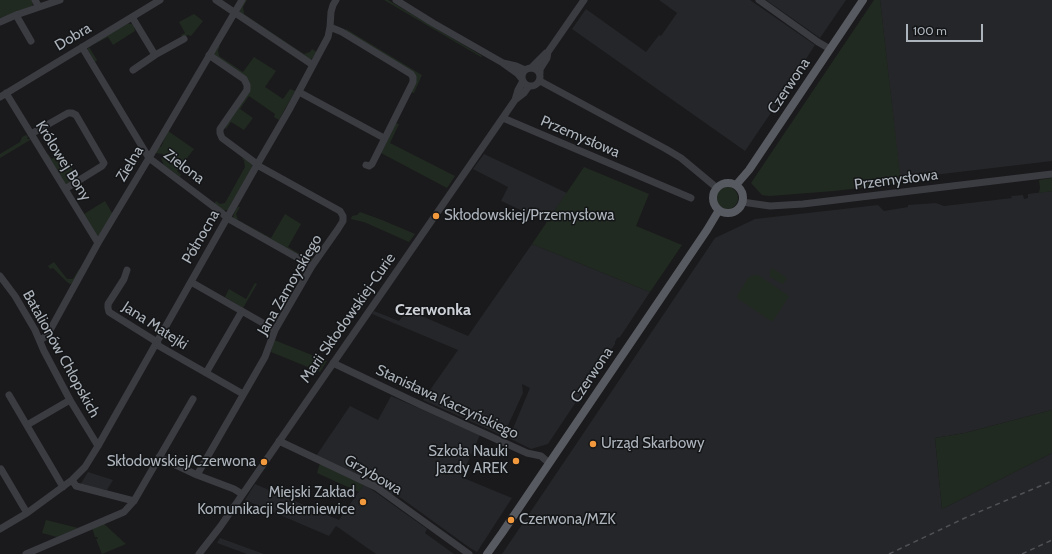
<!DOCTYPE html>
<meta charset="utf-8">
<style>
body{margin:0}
#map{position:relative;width:1052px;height:554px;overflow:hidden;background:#1a1a1c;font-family:Cabin,sans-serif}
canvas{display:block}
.scale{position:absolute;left:906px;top:24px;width:77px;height:18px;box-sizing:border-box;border:2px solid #acb3bb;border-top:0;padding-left:5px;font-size:12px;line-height:14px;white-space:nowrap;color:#acb3bb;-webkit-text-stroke:3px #141517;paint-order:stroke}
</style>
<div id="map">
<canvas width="1052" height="554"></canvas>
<div class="scale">100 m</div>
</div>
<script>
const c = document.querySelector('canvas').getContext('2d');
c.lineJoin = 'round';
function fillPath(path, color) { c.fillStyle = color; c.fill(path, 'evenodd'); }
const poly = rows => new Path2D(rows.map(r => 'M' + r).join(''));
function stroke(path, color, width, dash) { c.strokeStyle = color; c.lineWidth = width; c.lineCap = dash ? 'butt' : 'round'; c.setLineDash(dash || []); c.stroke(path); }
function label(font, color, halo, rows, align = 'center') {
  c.font = font + ' Cabin,sans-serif'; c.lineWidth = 3; c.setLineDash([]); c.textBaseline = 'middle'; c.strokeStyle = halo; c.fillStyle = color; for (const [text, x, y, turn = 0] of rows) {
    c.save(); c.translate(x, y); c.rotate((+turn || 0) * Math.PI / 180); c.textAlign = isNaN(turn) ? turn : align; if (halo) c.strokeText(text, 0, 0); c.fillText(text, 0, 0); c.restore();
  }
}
fillPath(poly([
 [659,0,750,0,815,45,779,101,745,151,572,29,586,9,646,52,659,35,661,36,677,13],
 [766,0,846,0,820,38],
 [880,0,1052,0,1052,161,900,179],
 [484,154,567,193,547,222,501,201,508,187,473,169],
 [1052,191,1052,410,965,433,935,438,942,509,1052,453,1052,554,502,554,715,238,755,219,878,205,884,211,908,207,908,205,936,203,944,206,1012,198,1011,196,1023,195,1024,199,1028,198,1028,194],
 [532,244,650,292,620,337,617,338,615,342,615,344,599,368,596,369,594,373,594,375,548,444,531,449,509,438,530,388,522,384,523,393,503,436,423,400,458,350,372,314,374,311,399,321,408,310,468,336],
 [391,396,480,435,461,477,512,498,477,552,470,548,394,493,392,495,316,456,350,406,378,420],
 [88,472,113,480,107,490,80,485],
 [255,484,339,520,364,484,427,529,425,533,454,554,376,554,336,526,329,536,245,500],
 [220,538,264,554,247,554,217,543]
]), '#252629');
fillPath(poly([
 [0,0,32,0,33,3,32,6,0,18],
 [245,0,247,0,243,7,244,14,304,54,310,52,312,49,317,52,313,58,310,59,240,13,240,8],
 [384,0,388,0,482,56,481,57],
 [874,0,880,0,901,183,834,191,769,196,762,195,751,183],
 [194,14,203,21,191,36,188,35,183,37,181,35,185,33,179,22],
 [126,23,132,24,134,26,135,31,113,45,108,37,89,47,97,60,95,62,88,50,88,48],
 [346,29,422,75,414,93,411,92,415,76,345,32],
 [218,46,220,46,218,50,219,56,243,72,254,57,276,71,265,87,283,99,290,89,295,91,279,120,274,117,275,114,249,96,240,109,253,118,244,130,231,122,226,129,224,127,249,88,213,55],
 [395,123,399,124,390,143,455,176,447,188,381,153],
 [168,131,194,149,177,171,181,175,180,177,164,165,161,158,163,154,155,153,159,146,161,147],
 [26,135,28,137,27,139,30,139,30,140,0,158,0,154,20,142,22,137],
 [62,152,77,177,67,184,65,184,47,155,48,154,52,159],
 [243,158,251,162,252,165,252,169,229,210,223,210,214,204,216,201,220,204,225,203,245,167,244,160,242,159],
 [584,167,649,194,636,226,682,245,650,292,532,244],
 [1052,178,1052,191,1039,193,1040,188,1039,180],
 '716 198a11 11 0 1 1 22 0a11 11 0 1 1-22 0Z',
 [105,201,112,213,112,216,100,236,97,236,82,212,83,211,84,214],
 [238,207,240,207,236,214,238,220,271,238,285,214,301,224,288,247,308,259,313,258,313,260,311,262,235,220,233,217,234,214,236,209],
 [360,212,382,220,415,234,409,242,364,222,351,219,352,216,357,215],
 [54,262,67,279,73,279,79,269,81,270,73,283,70,284,67,282,53,268,50,269,48,266],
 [772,268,787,278,783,284,770,277,770,271],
 [755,275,758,275,789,296,788,298,773,321,771,321,737,298,737,296,748,278,751,276],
 [255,283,257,284,243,308,225,297,229,289,246,299],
 [274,340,327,361,320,372,271,352],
 [1052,410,1052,453,942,509,935,438,965,433],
 [320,463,364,484,359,492,317,473],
 [46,520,78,528,57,537,42,533],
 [103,523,126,544,102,554,96,539,98,539,97,537,95,537,92,528]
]), '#212a21');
stroke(poly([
 [35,0,39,7],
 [216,0,313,65],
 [396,0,433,23,503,63,516,66,525,70],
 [759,0,818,42,830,49],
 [16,15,31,41],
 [132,17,155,55],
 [0,22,16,15,60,0],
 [330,27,342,32,411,74,413,77,413,82,372,164,369,166,366,165],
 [82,47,149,158,222,213,227,218,312,266],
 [504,64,518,74,522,79],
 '522 77a9 9 0 1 1 18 0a9 9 0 1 1-18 0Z',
 [531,68,546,53],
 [133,70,155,55,184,39],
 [540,73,540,69,547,58,548,52,584,0],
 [540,81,666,149,681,158,717,188],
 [299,92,384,138],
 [6,93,98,243],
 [0,97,160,0],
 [515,100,518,90,523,81],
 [503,118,691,198],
 [31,134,68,113,72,113,76,115,104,163,102,166,65,189],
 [742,202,770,206,803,204,1052,174],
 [127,270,124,279,108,304,108,308,109,312,157,342,159,346,243,394],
 [0,276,15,296,35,330,44,351,70,400,98,446],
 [191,282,275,330],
 [40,340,45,337,49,332,98,243,149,158,242,0],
 [333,363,421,405,527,453,541,456,549,463],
 [206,373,242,311],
 [9,395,63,487],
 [27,425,70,400],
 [279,441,376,487,469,554],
 [159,457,197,475,234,489,242,494],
 [1,469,27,513],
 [197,475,265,357,275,330,312,266,338,229,343,221,343,216,340,211,257,165,253,161,222,138,220,133,220,129,245,93,247,90,247,85,244,79,209,55],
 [72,480,76,486,134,501],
 [0,529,27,513,72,480,85,467,98,446,257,165,289,110,313,65,328,37,330,27,331,12,333,5,336,0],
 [26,554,124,512,134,501,193,399],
 [199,554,220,527,515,100,524,93,529,86]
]), '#3b3c41', 7);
stroke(poly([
 '713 198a15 15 0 1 1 30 0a15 15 0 1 1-30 0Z',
 [736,185,749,170,863,0],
 [487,554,502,533,707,230,719,210]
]), '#575a60', 8);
stroke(poly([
 [889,554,967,517,1052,481],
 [1022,554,1052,540]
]), '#4e5156', 1.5, [5, 4]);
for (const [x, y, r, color] of [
 [436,216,4,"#f1993c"],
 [593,444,4,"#f1993c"],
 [516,461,4,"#f1993c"],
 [264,462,4,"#f1993c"],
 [363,502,4,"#f1993c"],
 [511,520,4,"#f1993c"]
]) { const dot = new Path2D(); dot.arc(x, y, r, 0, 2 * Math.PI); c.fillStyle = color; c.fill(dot); stroke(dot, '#141517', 1.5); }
label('15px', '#acb3bb', '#141517', [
 ["Dobra",73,37,-31],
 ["Czerwona",789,86,-56],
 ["Przemysłowa",580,137,23],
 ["Królowej Bony",63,161,58],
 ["Zielna",130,164,-59],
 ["Zielona",184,167,37],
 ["Przemysłowa",896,180,-7],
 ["Północna",201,237,-60],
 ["Jana Zamoyskiego",290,285,-60],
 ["Marii Skłodowskiej-Curie",348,318,-55],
 ["Jana Matejki",155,326,33],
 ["Batalionów Chłopskich",61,354,61],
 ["Czerwona",592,375,-56],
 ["Stanisława Kaczyńskiego",447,402,25],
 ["Grzybowa",373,475,30]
]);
label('15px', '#acb3bb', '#141517', [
 ["Skłodowskiej/Przemysłowa",444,216],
 ["Urząd Skarbowy",601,444],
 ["Szkoła Nauki",508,452,"right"],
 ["Jazdy AREK",508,469,"right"],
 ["Skłodowskiej/Czerwona",256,462,"right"],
 ["Miejski Zakład",355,493,"right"],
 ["Komunikacji Skierniewice",355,510,"right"],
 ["Czerwona/MZK",519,520]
], 'left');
label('bold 16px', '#cdd1d7', '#141517', [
 ["Czerwonka",433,310]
]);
</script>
